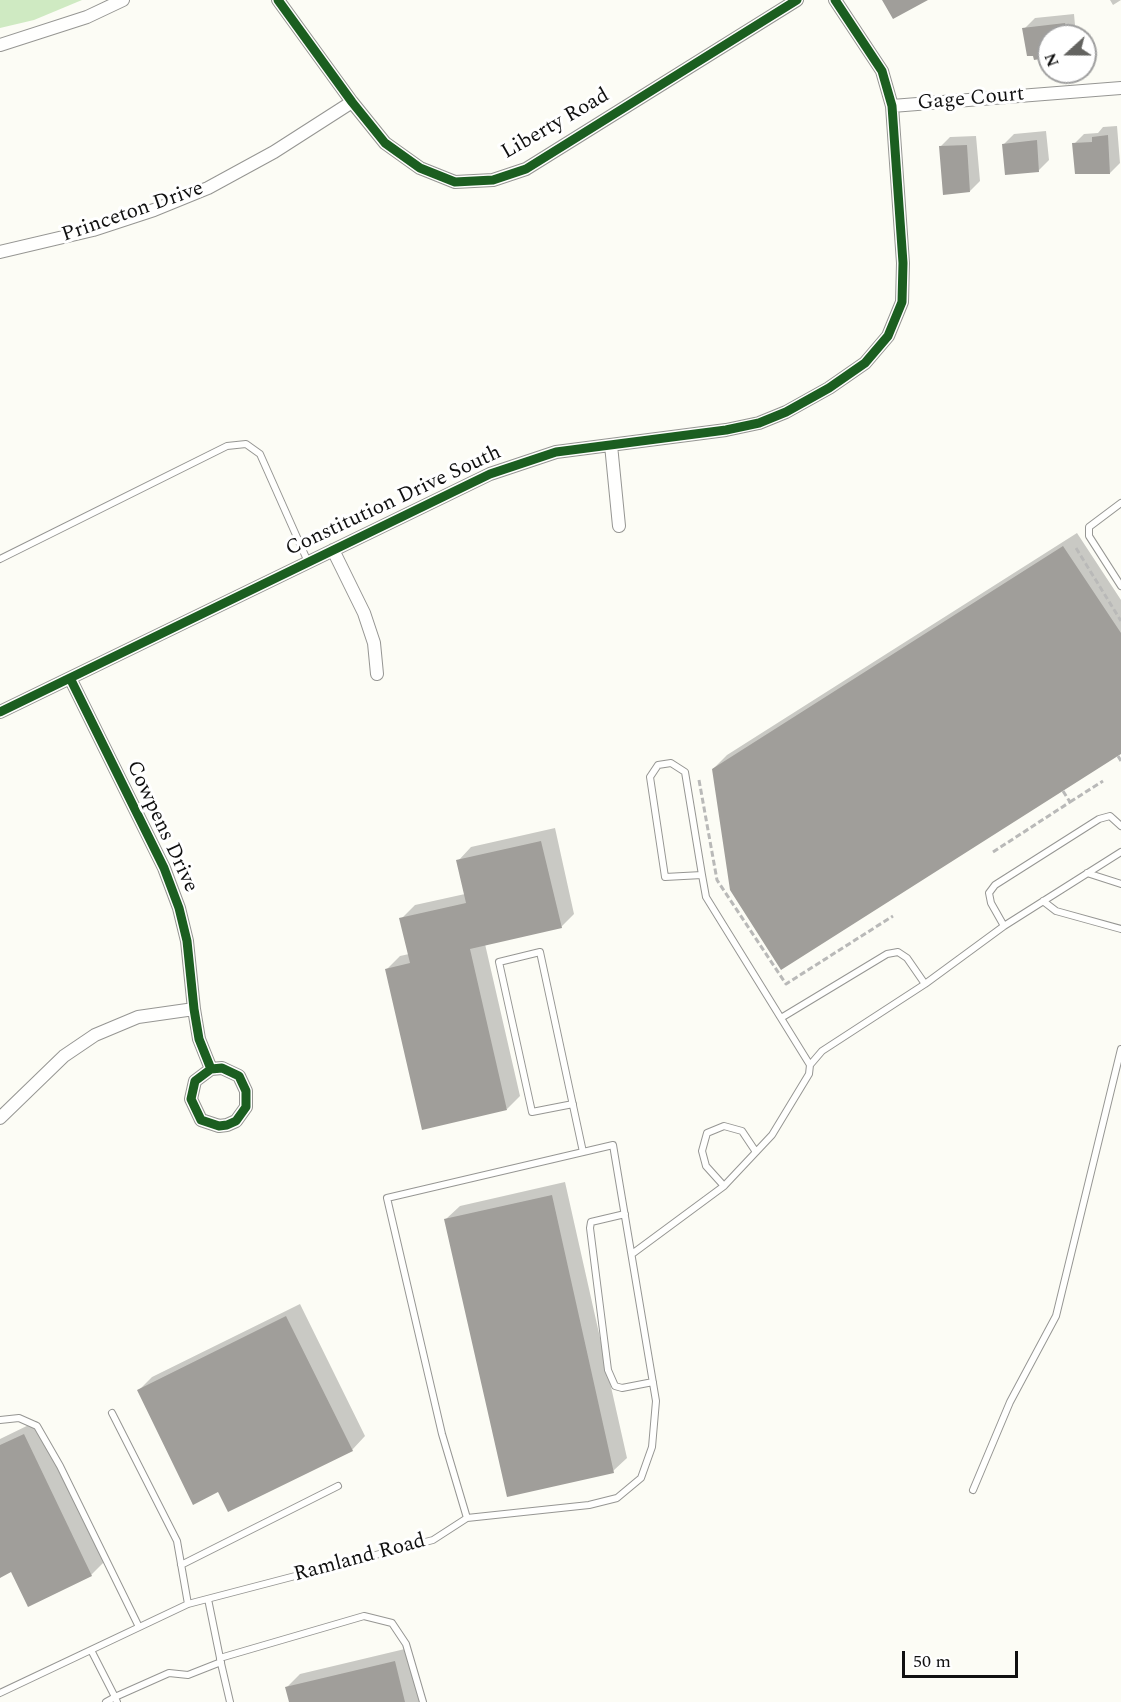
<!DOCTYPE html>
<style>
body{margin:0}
#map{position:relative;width:1121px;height:1702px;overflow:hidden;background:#fcfcf5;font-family:Spectral,serif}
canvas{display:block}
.north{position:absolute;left:1037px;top:24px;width:60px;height:60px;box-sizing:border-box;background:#fff;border:2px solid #9f9f9f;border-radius:50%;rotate:249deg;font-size:16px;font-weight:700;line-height:24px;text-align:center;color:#101010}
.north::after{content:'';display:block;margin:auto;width:21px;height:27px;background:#636360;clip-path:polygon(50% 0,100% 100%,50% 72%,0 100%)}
.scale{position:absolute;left:902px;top:1651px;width:116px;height:27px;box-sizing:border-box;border:3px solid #101010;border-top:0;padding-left:8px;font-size:18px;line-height:21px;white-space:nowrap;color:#101010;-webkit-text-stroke:4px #fff;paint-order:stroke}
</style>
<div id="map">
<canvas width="1121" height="1702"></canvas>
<div class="north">N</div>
<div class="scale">50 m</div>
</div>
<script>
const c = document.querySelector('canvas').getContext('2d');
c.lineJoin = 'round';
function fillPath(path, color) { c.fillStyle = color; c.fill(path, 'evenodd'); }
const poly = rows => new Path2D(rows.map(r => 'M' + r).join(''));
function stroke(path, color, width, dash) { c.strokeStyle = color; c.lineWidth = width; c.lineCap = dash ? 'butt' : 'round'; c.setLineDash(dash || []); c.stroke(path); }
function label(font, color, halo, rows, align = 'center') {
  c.font = font + ' Spectral,serif'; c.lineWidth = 6; c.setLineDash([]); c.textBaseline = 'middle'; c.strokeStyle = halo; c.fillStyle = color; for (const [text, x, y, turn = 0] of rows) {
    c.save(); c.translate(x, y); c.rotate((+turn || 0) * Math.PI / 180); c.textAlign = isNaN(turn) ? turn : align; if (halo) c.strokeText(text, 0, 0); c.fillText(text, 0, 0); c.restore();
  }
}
fillPath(poly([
 [0,0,82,0,34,20,0,28]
]), '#cfeac2');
fillPath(poly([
 [1110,0,1121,0,1113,5],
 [1074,14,1076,36,1049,36,1049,53,1045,57,1025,28,1035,18],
 [1117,126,1120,163,1110,173,1074,144,1084,134,1098,133,1103,127],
 [1046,131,1049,160,1039,170,1004,144,1014,134],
 [976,136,980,181,970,191,940,147,950,137],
 [1077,533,1121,600,1121,752,713,769,727,755],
 [555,828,574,914,561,927,485,944,520,1096,507,1109,386,970,400,956,409,954,401,919,415,905,465,894,458,861,471,847],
 [565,1182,627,1458,613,1471,446,1219,460,1206],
 [300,1304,365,1436,352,1450,139,1390,152,1377],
 [37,1421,105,1561,91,1575,29,1605,12,1570,0,1576,0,1439],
 [409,1648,421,1702,290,1702,287,1687,300,1674]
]), '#0003');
fillPath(poly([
 [882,0,928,0,893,19],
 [1065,23,1066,36,1049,36,1049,55,1045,55,1046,58,1034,60,1033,56,1027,56,1022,28],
 [1108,135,1110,174,1075,174,1072,143,1092,142,1092,137],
 [1037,140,1039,172,1005,175,1002,144],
 [967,145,970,192,943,195,939,146],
 [1063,546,1121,633,1121,754,781,970,730,890,712,769],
 [541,841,562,928,470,949,507,1110,422,1130,385,969,410,963,399,918,466,903,456,860],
 [552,1195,614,1473,507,1497,444,1219],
 [286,1316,353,1451,228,1512,218,1492,193,1505,137,1390],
 [24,1434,92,1576,28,1607,11,1572,0,1578,0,1445],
 [395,1661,405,1702,289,1702,285,1687]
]), '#a09e9a');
const lane = poly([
 [1121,503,1089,527,1089,536,1121,586],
 [0,559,227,446,246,444,260,454,308,562],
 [1087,873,1121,884],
 [702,875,665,877,650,777,658,765,671,763,685,772,702,875,706,897,810,1065],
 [1043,901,1056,911,1121,929],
 [1004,926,991,903,989,893,995,885,1099,819,1110,816,1121,826],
 [781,1018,887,954,898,952,907,958,925,984],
 [573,1104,532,1112,499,962,540,952,583,1152],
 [756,1152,742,1131,724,1126,707,1133,702,1151,706,1166,724,1186,772,1135,809,1074,810,1065,822,1051,925,984,1004,926,1121,852],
 [625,1214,591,1222,590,1228,608,1370,615,1386,622,1388,653,1382],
 [632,1254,724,1186],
 [112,1413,177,1541,188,1604],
 [0,1420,19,1418,37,1426,60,1466,139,1627],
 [973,1490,1010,1402,1056,1316,1121,1049],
 [181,1565,338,1486],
 [208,1599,220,1658,364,1616,392,1623,406,1644,423,1702],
 [91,1650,115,1697,169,1673,188,1675,221,1662],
 [220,1659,230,1702],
 [0,1693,188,1604,433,1540,467,1518,589,1505,617,1498,641,1478,652,1447,656,1401,613,1145,387,1198,442,1434,467,1518],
 [106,1702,115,1697,117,1702]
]);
const street = poly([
 [278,0,352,102,385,143,420,168,455,182,493,180,526,169,797,0],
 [0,45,87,17,123,0],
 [892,106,1121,88],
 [0,252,93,230,154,210,208,188,274,152,352,102],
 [611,445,619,526],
 [333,550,364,613,374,643,377,674],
 [70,678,164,868,179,908,187,941,194,1009,199,1039,211,1069,195,1081,191,1099,201,1120,219,1126,227,1125,236,1121,246,1107,246,1091,239,1076,222,1068,211,1069],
 [0,712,490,474,556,452,726,430,759,423,786,412,829,388,865,363,888,336,902,302,903,263,892,106,882,71,835,0],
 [0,1118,64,1056,95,1035,138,1017,194,1009]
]);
stroke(lane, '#969693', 8);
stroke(street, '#969693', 14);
stroke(poly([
 [1076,548,1121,621],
 [1118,756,1121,761],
 [699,780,717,880,786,984,893,916],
 [1070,802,1103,781],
 [993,852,1070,802,1063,791]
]), '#b9b9b8', 3, [6, 3]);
stroke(lane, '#fffffe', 6);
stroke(street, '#fffffe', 12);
stroke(poly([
 [278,0,352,102,385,143,420,168,455,182,493,180,526,169,797,0],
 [70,678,164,868,179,908,187,941,194,1009,199,1039,211,1069,195,1081,191,1099,201,1120,219,1126,227,1125,236,1121,246,1107,246,1091,239,1076,222,1068,211,1069],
 [0,712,490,474,556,452,726,430,759,423,786,412,829,388,865,363,888,336,902,302,903,263,892,106,882,71,835,0]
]), '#1b5e20', 9);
label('21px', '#101010', '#fff', [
 ["Gage Court",971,100,-5],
 ["Liberty Road",556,125,-30],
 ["Princeton Drive",133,213,-19],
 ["Constitution Drive South",394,502,-25],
 ["Cowpens Drive",161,827,65],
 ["Ramland Road",360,1559,-15]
]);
</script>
